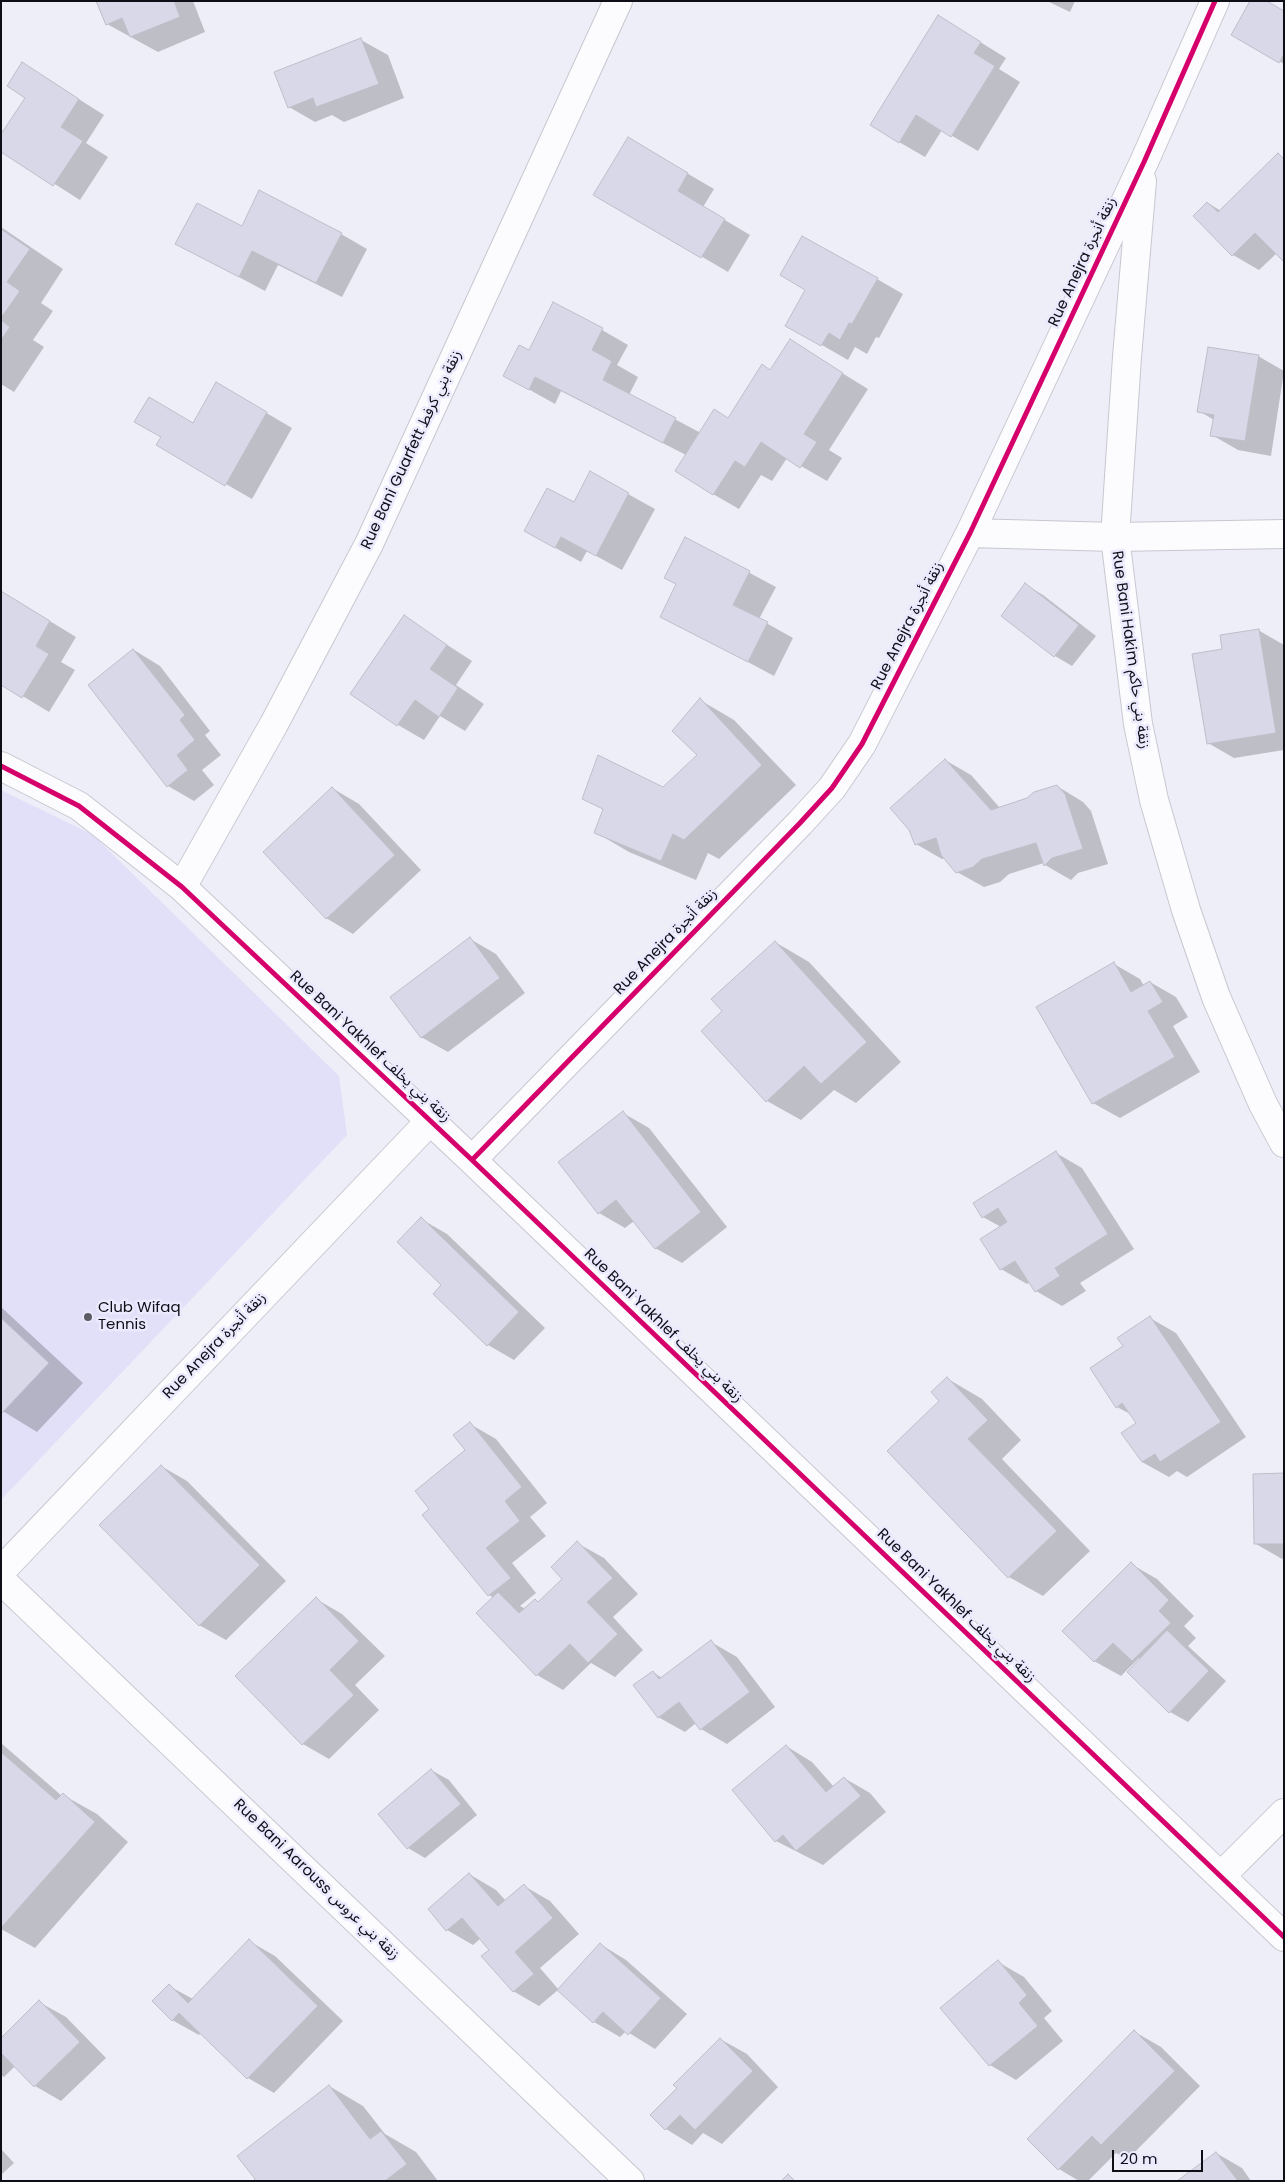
<!DOCTYPE html>
<meta charset="utf-8">
<style>
body{margin:0}
#map{position:relative;width:1285px;height:2182px;overflow:hidden;background:#eeeef9;font-family:Poppins,sans-serif}
canvas{display:block}
.frame{position:absolute;inset:0;border:2px solid #0e0e16;pointer-events:none}
.scale{position:absolute;left:1112px;top:2150px;width:91px;height:22px;box-sizing:border-box;border:2px solid #0e0e16;border-top:0;padding-left:6px;font-size:15px;line-height:18px;white-space:nowrap;color:#0e0e16;-webkit-text-stroke:4px #eae9fe;paint-order:stroke}
</style>
<div id="map">
<canvas width="1285" height="2182"></canvas>
<div class="frame"></div>
<div class="scale">20 m</div>
</div>
<script>
const c = document.querySelector('canvas').getContext('2d');
c.lineJoin = 'round';
function fillPath(path, color) { c.fillStyle = color; c.fill(path, 'evenodd'); }
const poly = rows => new Path2D(rows.map(r => 'M' + r).join(''));
function stroke(path, color, width, dash) { c.strokeStyle = color; c.lineWidth = width; c.lineCap = dash ? 'butt' : 'round'; c.setLineDash(dash || []); c.stroke(path); }
function label(font, color, halo, rows, align = 'center') {
  c.font = font + ' Poppins,"Noto Sans Arabic",sans-serif'; c.lineWidth = 5; c.setLineDash([]); c.textBaseline = 'middle'; c.strokeStyle = halo; c.fillStyle = color; for (const [text, x, y, turn = 0] of rows) {
    c.save(); c.translate(x, y); c.rotate((+turn || 0) * Math.PI / 180); c.textAlign = isNaN(turn) ? turn : align; if (halo) c.strokeText(text, 0, 0); c.fillText(text, 0, 0); c.restore();
  }
}
fillPath(poly([
 [1,790,93,835,339,1076,347,1135,1,1500]
]), '#e1e0f8');
fillPath(poly([
 [97,1,193,1,205,32,158,52,107,24],
 [1047,1,1075,1,1070,12],
 [1284,12,1284,64,1232,35],
 [964,32,1006,58,999,69,1020,82,978,151,942,130,925,157,899,142],
 [361,40,388,55,404,98,344,122,332,115,315,122,289,107],
 [23,64,104,115,86,143,108,157,80,200,1,150,27,97],
 [654,154,714,189,703,207,750,235,728,272,595,194],
 [1278,155,1284,158,1284,260,1277,253,1259,270,1233,255,1208,203,1221,211],
 [1,227,63,269,41,303,53,311,33,340,44,347,14,392,1,384],
 [242,227,341,234,367,249,342,297,278,265,265,291,177,244],
 [877,279,903,294,879,338,876,337,867,354,855,347,848,360,787,325],
 [602,330,628,345,617,365,638,377,629,395,701,433,729,419,771,371,790,341,868,389,829,450,842,458,827,481,787,458,772,481,761,475,739,509,713,494,686,455,561,391,555,404,505,376,529,352],
 [1258,356,1284,371,1271,456,1238,450,1212,435,1214,420,1199,411],
 [217,384,292,428,252,499,158,445,194,424],
 [590,473,655,509,622,570,587,551,581,562,552,546],
 [686,539,776,587,759,619,793,638,774,676,662,616,677,585],
 [1026,585,1043,595,1096,636,1072,666,1055,656,1002,615],
 [25,606,76,637,61,662,75,670,49,712,1,683],
 [404,617,472,661,456,685,484,704,465,731,440,716,424,740,398,725],
 [1258,630,1284,645,1284,750,1234,758,1208,743],
 [134,650,160,666,210,731,205,735,221,755,202,770,214,785,194,801,168,786],
 [700,700,734,720,796,785,719,859,708,853,696,880,629,852,595,832,604,810,584,798,663,788,699,755],
 [945,760,971,775,1000,808,1028,799,1057,786,1083,802,1091,811,1108,864,1078,873,1071,880,1045,865,1044,863,1009,874,1000,882,984,887,957,872,945,858,942,859,916,844],
 [332,788,359,804,421,870,353,934,326,918],
 [470,939,496,954,525,993,448,1052,421,1037],
 [775,942,809,962,901,1062,856,1103,834,1090,801,1120,767,1101,724,1011],
 [1114,964,1140,979,1144,986,1150,982,1176,997,1188,1017,1173,1026,1200,1072,1120,1118,1093,1103],
 [623,1113,649,1128,727,1227,682,1263,655,1248,634,1221,625,1228,599,1213,560,1162],
 [1056,1153,1082,1168,1134,1249,1080,1283,1086,1291,1062,1306,1036,1291,1030,1282,1027,1284,1001,1269,1001,1227,983,1217],
 [421,1219,447,1234,545,1328,514,1360,488,1345,443,1285],
 [1,1307,83,1383,37,1432,1,1410],
 [1150,1318,1176,1333,1246,1437,1187,1477,1177,1471,1169,1477,1142,1462,1137,1423,1132,1415,1117,1407],
 [948,1379,982,1399,1021,1440,1002,1459,1090,1551,1043,1596,1009,1577,941,1401],
 [470,1424,496,1439,547,1503,530,1517,546,1536,512,1563,536,1593,520,1606,526,1609,539,1603,564,1579,577,1543,604,1558,638,1594,613,1617,643,1650,615,1677,591,1663,563,1690,537,1675,494,1598,489,1595,431,1510,466,1450],
 [161,1466,187,1481,286,1581,226,1640,199,1625],
 [1284,1474,1284,1559,1282,1559,1256,1544],
 [1131,1564,1157,1579,1194,1616,1184,1626,1196,1638,1188,1646,1226,1681,1188,1722,1170,1712,1139,1658,1121,1676,1094,1661],
 [316,1599,342,1614,385,1656,355,1685,379,1710,329,1759,303,1744,237,1676],
 [711,1642,737,1657,775,1707,727,1744,701,1729,696,1723,685,1732,658,1717,653,1672,662,1678],
 [1,1743,62,1796,63,1795,97,1814,128,1842,35,1948,1,1929],
 [786,1746,812,1762,834,1787,844,1778,870,1793,886,1812,823,1865,776,1841],
 [431,1770,449,1780,477,1815,425,1858,408,1848],
 [469,1874,496,1890,506,1901,524,1886,550,1901,579,1934,540,1968,559,1990,600,1944,626,1960,687,2014,655,2049,626,2031,620,2037,594,2022,558,1990,539,2006,513,1991,491,1950,481,1938,473,1945,447,1930],
 [249,1941,275,1956,343,2021,274,2093,248,2078,201,2032,199,2035,172,2020,169,1986,193,1999],
 [998,1962,1024,1977,1052,2011,1044,2018,1063,2041,1016,2080,990,2065],
 [39,2002,66,2017,106,2058,61,2101,35,2086,15,2066,4,2077,1,2075,1,2035,4,2037],
 [1135,2032,1161,2047,1200,2086,1128,2159,1116,2153,1088,2181,1079,2181,1059,2169],
 [720,2039,747,2054,778,2087,722,2144,703,2133,692,2145,666,2129,679,2088],
 [329,2086,363,2106,385,2134,416,2152,438,2181,255,2181],
 [1,2149,14,2163,1,2175],
 [1216,2153,1242,2168,1251,2181,1179,2181]
]), '#0003');
const building = poly([
 [96,1,174,1,180,17,130,37,122,18,106,25,96,1],
 [1250,1,1267,1,1284,11,1284,54,1279,63,1231,35,1250,1],
 [938,15,981,42,974,53,995,66,951,137,916,115,899,143,870,125,938,15],
 [361,38,379,84,316,107,313,98,288,108,274,72,361,38],
 [22,62,79,99,61,127,83,141,53,186,1,152,1,134,25,98,7,86,22,62],
 [628,137,688,173,678,191,725,219,701,258,593,195,628,137],
 [1278,153,1284,159,1284,262,1255,233,1232,256,1193,216,1207,202,1218,212,1278,153],
 [259,190,342,233,316,283,252,251,239,277,175,244,197,203,242,226,259,190],
 [1,229,30,249,7,282,20,291,1,318,1,229],
 [802,236,878,278,852,324,849,323,840,340,829,333,821,346,785,326,805,290,780,275,802,236],
 [553,302,603,328,592,350,612,361,603,380,676,418,663,443,535,377,529,390,503,376,519,345,529,350,553,302],
 [1,320,10,327,1,340,1,320],
 [790,339,843,373,804,434,817,442,800,468,761,442,745,467,735,461,713,495,675,471,714,409,728,418,762,364,770,370,790,339],
 [1208,347,1259,355,1245,441,1210,436,1214,415,1197,412,1208,347],
 [216,382,267,412,225,486,156,445,161,437,134,422,149,397,193,423,216,382],
 [590,471,629,493,596,556,561,537,555,548,524,531,547,488,574,502,590,471],
 [685,537,750,571,733,605,768,622,748,662,660,617,676,584,664,578,685,537],
 [1025,583,1079,625,1054,657,1001,616,1025,583],
 [1,591,50,621,36,646,49,654,22,698,1,685,1,591],
 [404,615,447,645,430,669,458,688,439,717,415,700,397,726,350,694,404,615],
 [1259,629,1276,733,1207,744,1192,654,1222,649,1220,635,1259,629],
 [133,649,185,715,180,720,195,740,177,755,188,770,167,787,88,685,133,649],
 [700,698,762,765,684,840,673,834,661,861,594,833,603,809,582,799,598,755,663,787,697,755,672,731,700,698],
 [945,759,991,810,1027,798,1034,792,1057,785,1065,794,1083,849,1052,858,1044,866,1036,843,982,859,973,867,956,873,941,855,936,838,915,845,909,830,890,808,945,759],
 [332,787,395,855,326,919,263,852,332,787],
 [470,937,500,978,421,1038,390,997,470,937],
 [775,941,867,1042,821,1084,804,1066,766,1102,701,1031,722,1011,711,999,775,941],
 [1114,962,1131,992,1150,981,1163,1002,1148,1011,1175,1057,1092,1104,1036,1007,1114,962],
 [623,1111,701,1212,655,1249,616,1200,598,1214,558,1162,623,1111],
 [1056,1151,1108,1234,1055,1268,1060,1276,1035,1292,1015,1261,1000,1270,980,1239,1007,1222,998,1208,982,1218,973,1203,1056,1151],
 [421,1217,519,1312,487,1346,433,1294,441,1285,397,1242,421,1217],
 [1150,1316,1221,1422,1160,1462,1155,1454,1142,1462,1121,1433,1136,1423,1122,1403,1116,1408,1090,1368,1123,1346,1117,1338,1150,1316],
 [1,1318,49,1363,2,1413,1,1412,1,1318],
 [947,1377,988,1420,968,1439,1057,1531,1008,1578,887,1451,939,1401,931,1392,947,1377],
 [470,1422,522,1487,505,1501,520,1521,486,1548,511,1578,488,1596,422,1515,429,1509,415,1491,465,1450,453,1435,470,1422],
 [161,1465,260,1565,199,1626,99,1525,161,1465],
 [1284,1473,1284,1544,1254,1544,1253,1474,1284,1473],
 [577,1541,613,1578,587,1602,618,1634,588,1663,570,1644,536,1676,476,1613,498,1592,519,1613,535,1599,538,1602,562,1579,551,1567,577,1541],
 [1131,1562,1169,1600,1159,1611,1171,1623,1132,1661,1113,1643,1094,1662,1062,1631,1131,1562],
 [316,1597,359,1641,330,1670,354,1695,302,1745,235,1676,316,1597],
 [1167,1630,1209,1671,1169,1713,1127,1672,1167,1630],
 [711,1640,750,1692,700,1730,679,1702,658,1718,633,1685,653,1671,659,1679,711,1640],
 [786,1745,826,1792,844,1777,861,1796,796,1851,783,1835,775,1842,732,1790,786,1745],
 [1,1752,56,1800,63,1793,95,1822,1,1928,1,1752],
 [431,1769,461,1804,407,1849,378,1814,431,1769],
 [469,1873,498,1906,524,1884,553,1918,515,1952,534,1974,513,1992,481,1956,489,1950,462,1918,446,1931,428,1909,469,1873],
 [249,1939,318,2006,247,2079,179,2013,172,2021,152,2001,169,1984,188,2003,249,1939],
 [600,1943,661,1998,628,2035,603,2012,593,2023,557,1990,600,1943],
 [998,1960,1027,1995,1019,2003,1038,2026,989,2066,940,2008,998,1960],
 [39,2000,80,2042,34,2087,1,2053,1,2038,39,2000],
 [1134,2030,1175,2071,1101,2145,1092,2136,1058,2170,1027,2139,1134,2030],
 [720,2038,753,2071,695,2130,680,2115,665,2130,650,2115,677,2088,673,2085,720,2038],
 [329,2085,370,2139,381,2131,407,2164,385,2181,253,2181,255,2179,237,2156,329,2085],
 [1216,2152,1238,2181,1177,2181,1216,2152],
 [788,2174,795,2181,781,2181,788,2174]
]);
fillPath(building, '#d9d8e8');
stroke(building, '#bebec8', 1);
const minor = poly([
 [1142,181,1127,357,1115,537,1138,724,1154,800,1186,910,1216,997,1263,1104,1284,1143],
 [970,533,1115,537,1284,534],
 [1,766,79,806,182,887,472,1160,1284,1937],
 [182,887,274,724,369,544,618,1],
 [472,1160,800,823,832,788,862,744,970,533,1144,162,1215,1],
 [1,1571,429,1122],
 [1,1580,630,2181],
 [1221,1876,1284,1813]
]);
stroke(minor, '#c7c7d0', 30);
stroke(minor, '#fcfcfe', 28);
stroke(poly([
 [1,766,79,806,182,887,472,1160,1284,1937],
 [472,1160,800,823,832,788,862,744,970,533,1144,162,1215,1]
]), '#d6006c', 5);
for (const [x, y, r, color] of [
 [88,1317,5,"#5c5c65"]
]) { const dot = new Path2D(); dot.arc(x, y, r, 0, 2 * Math.PI); c.fillStyle = color; c.fill(dot); stroke(dot, '#eae9fe', 2); }
label('15px', '#0e0e16', '#eae9fe', [
 ["Rue Anejra زنقة أنجرة",1083,262,-65],
 ["Rue Bani Guarfett زنقة بني كرفط",412,450,-65],
 ["Rue Anejra زنقة أنجرة",908,626,-63],
 ["Rue Bani Hakim زنقة بني حاكم",1130,650,82],
 ["Rue Anejra زنقة أنجرة",666,942,-46],
 ["Rue Bani Yakhlef زنقة بني يخلف",370,1047,43],
 ["Rue Bani Yakhlef زنقة بني يخلف",663,1326,44],
 ["Rue Anejra زنقة أنجرة",215,1346,-46],
 ["Rue Bani Yakhlef زنقة بني يخلف",956,1606,44],
 ["Rue Bani Aarouss زنقة بني عروس",316,1880,44]
]);
label('15px', '#0e0e16', '#eae9fe', [
 ["Club Wifaq",98,1308],
 ["Tennis",98,1325]
], 'left');
</script>
